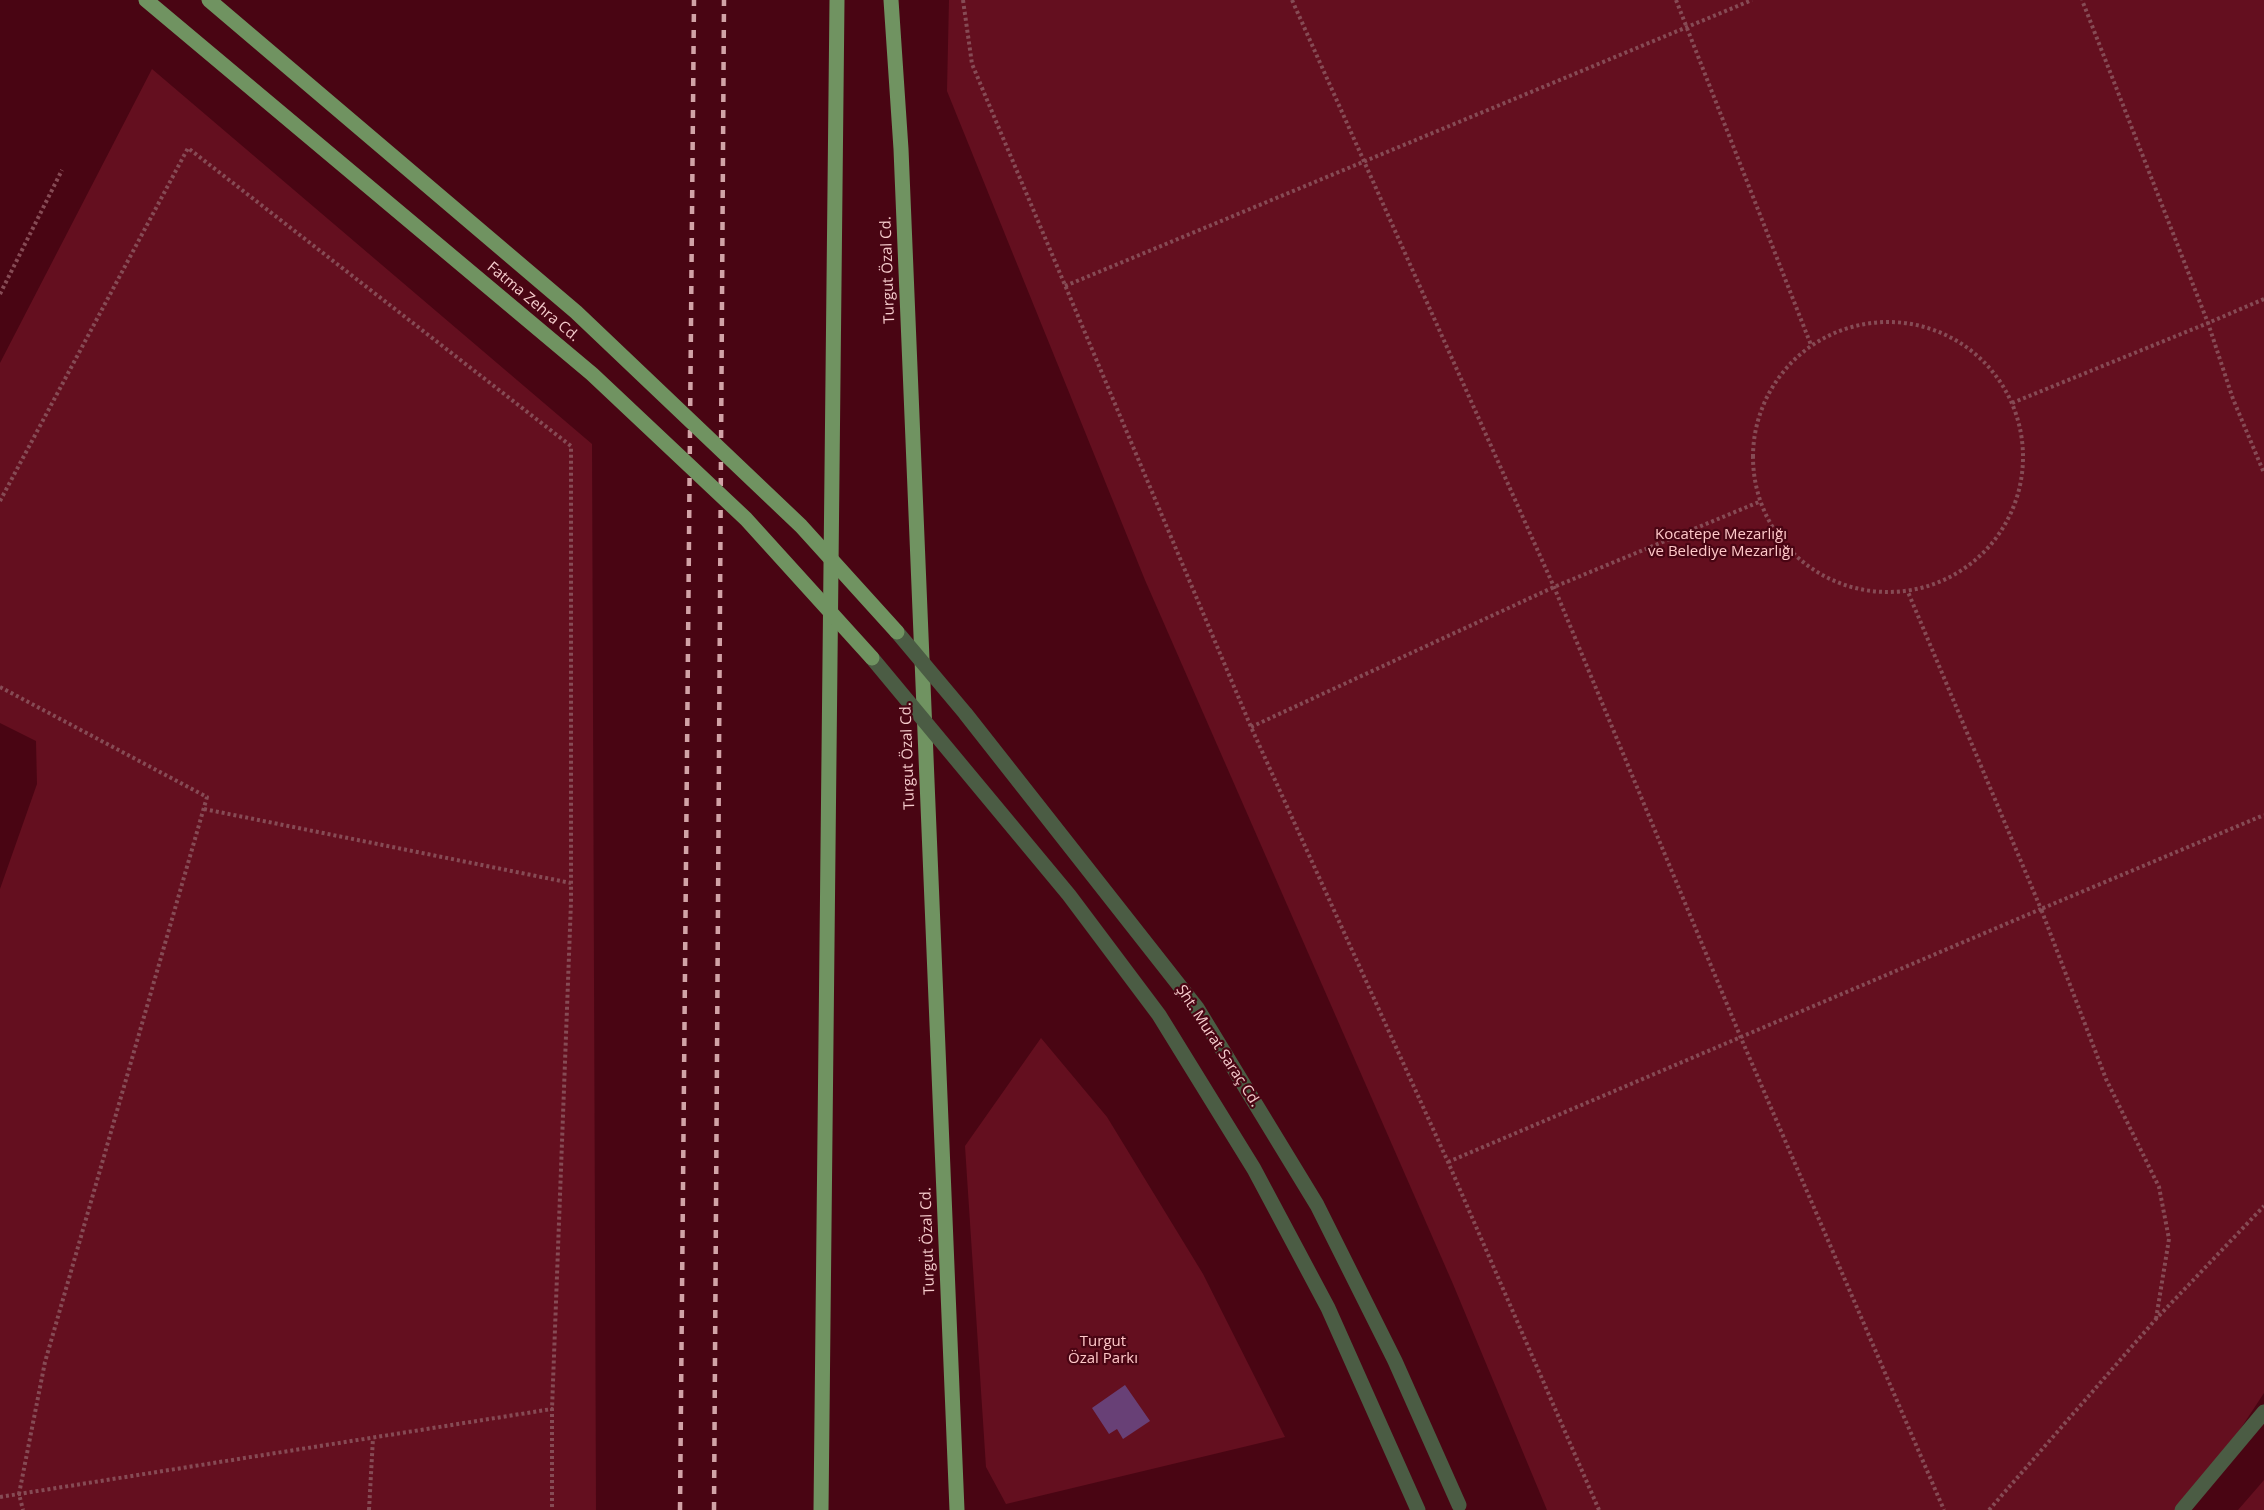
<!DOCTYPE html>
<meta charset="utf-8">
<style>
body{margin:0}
canvas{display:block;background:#490513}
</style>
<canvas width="2264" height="1510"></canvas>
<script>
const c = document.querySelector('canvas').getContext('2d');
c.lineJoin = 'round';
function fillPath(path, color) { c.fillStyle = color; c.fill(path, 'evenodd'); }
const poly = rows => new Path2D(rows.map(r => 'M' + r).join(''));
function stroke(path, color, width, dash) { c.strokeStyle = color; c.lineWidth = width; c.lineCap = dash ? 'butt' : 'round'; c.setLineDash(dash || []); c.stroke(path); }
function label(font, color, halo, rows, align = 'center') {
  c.font = font + ' "Open Sans",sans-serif'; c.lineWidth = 4.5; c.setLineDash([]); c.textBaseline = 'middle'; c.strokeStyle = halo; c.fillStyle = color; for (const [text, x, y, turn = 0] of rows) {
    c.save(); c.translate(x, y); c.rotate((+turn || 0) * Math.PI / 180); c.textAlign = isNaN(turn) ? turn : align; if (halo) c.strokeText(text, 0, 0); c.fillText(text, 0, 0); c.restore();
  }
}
fillPath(poly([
 [949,0,2264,0,2264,1393,2187,1510,1547,1510,1453,1284,1145,580,947,91],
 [152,69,592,444,596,1510,0,1510,0,889,37,784,36,741,0,723,0,363],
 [1041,1038,1107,1117,1203,1274,1285,1437,1006,1504,986,1467,965,1146],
 [2264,1480,2264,1510,2238,1510,2258,1487]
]), '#640f1f');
fillPath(poly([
 [1125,1385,1150,1421,1123,1439,1117,1429,1109,1434,1092,1408]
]), '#684076');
stroke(poly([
 [963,0,972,64,998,126,1251,727,1448,1162,1599,1510],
 [1292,0,1554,587,1741,1038,1944,1510],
 [1676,0,1811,345],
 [1065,286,1752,0],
 [0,294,62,170],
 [2264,299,2208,323,2233,399,2264,473],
 '1753 457a135 135 0 1 1 270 0a135 135 0 1 1-270 0Z',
 [2012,403,2208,323,2082,0],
 [0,501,188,148,571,446,571,902,552,1409],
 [0,687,207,797,45,1362,19,1494,23,1510],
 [1251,727,1554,587,1759,502],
 [204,809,571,883],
 [1448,1162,2041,909,1908,592],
 [2156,1319,2169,1239,2159,1187,2106,1079,2041,909,2264,815],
 [0,1497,552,1409,552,1510],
 [369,1510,373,1438],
 [1989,1510,2156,1319,2264,1206]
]), '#864b55', 4, [3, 3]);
stroke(poly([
 [2182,1510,2264,1412]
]), '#4b5c44', 15);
stroke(poly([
 [891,0,901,149,957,1510],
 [821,1510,837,0]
]), '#709361', 15);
stroke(poly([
 [680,1510,694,0],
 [714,1510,724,0]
]), '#d2a3a7', 4.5, [8, 8]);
stroke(poly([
 [897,632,965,713,1197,1008,1317,1205,1395,1361,1459,1505],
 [872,658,1069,895,1159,1015,1254,1169,1328,1308,1418,1510]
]), '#4b5c44', 15);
stroke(poly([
 [146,0,592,374,746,519,872,658],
 [209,0,576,312,801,526,897,632]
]), '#709361', 15);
label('15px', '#f6cccd', '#490513', [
 ["Turgut Özal Cd.",888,270,-92],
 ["Fatma Zehra Cd.",533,302,40],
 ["Turgut Özal Cd.",908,756,-92],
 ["Şht. Murat Saraç Cd.",1218,1046,57],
 ["Turgut Özal Cd.",928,1241,-92]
]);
label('15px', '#ffc8c9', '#490513', [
 ["Kocatepe Mezarlığı",1721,535],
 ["ve Belediye Mezarlığı",1721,552],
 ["Turgut",1103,1342],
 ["Özal Parkı",1103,1359]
]);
</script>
